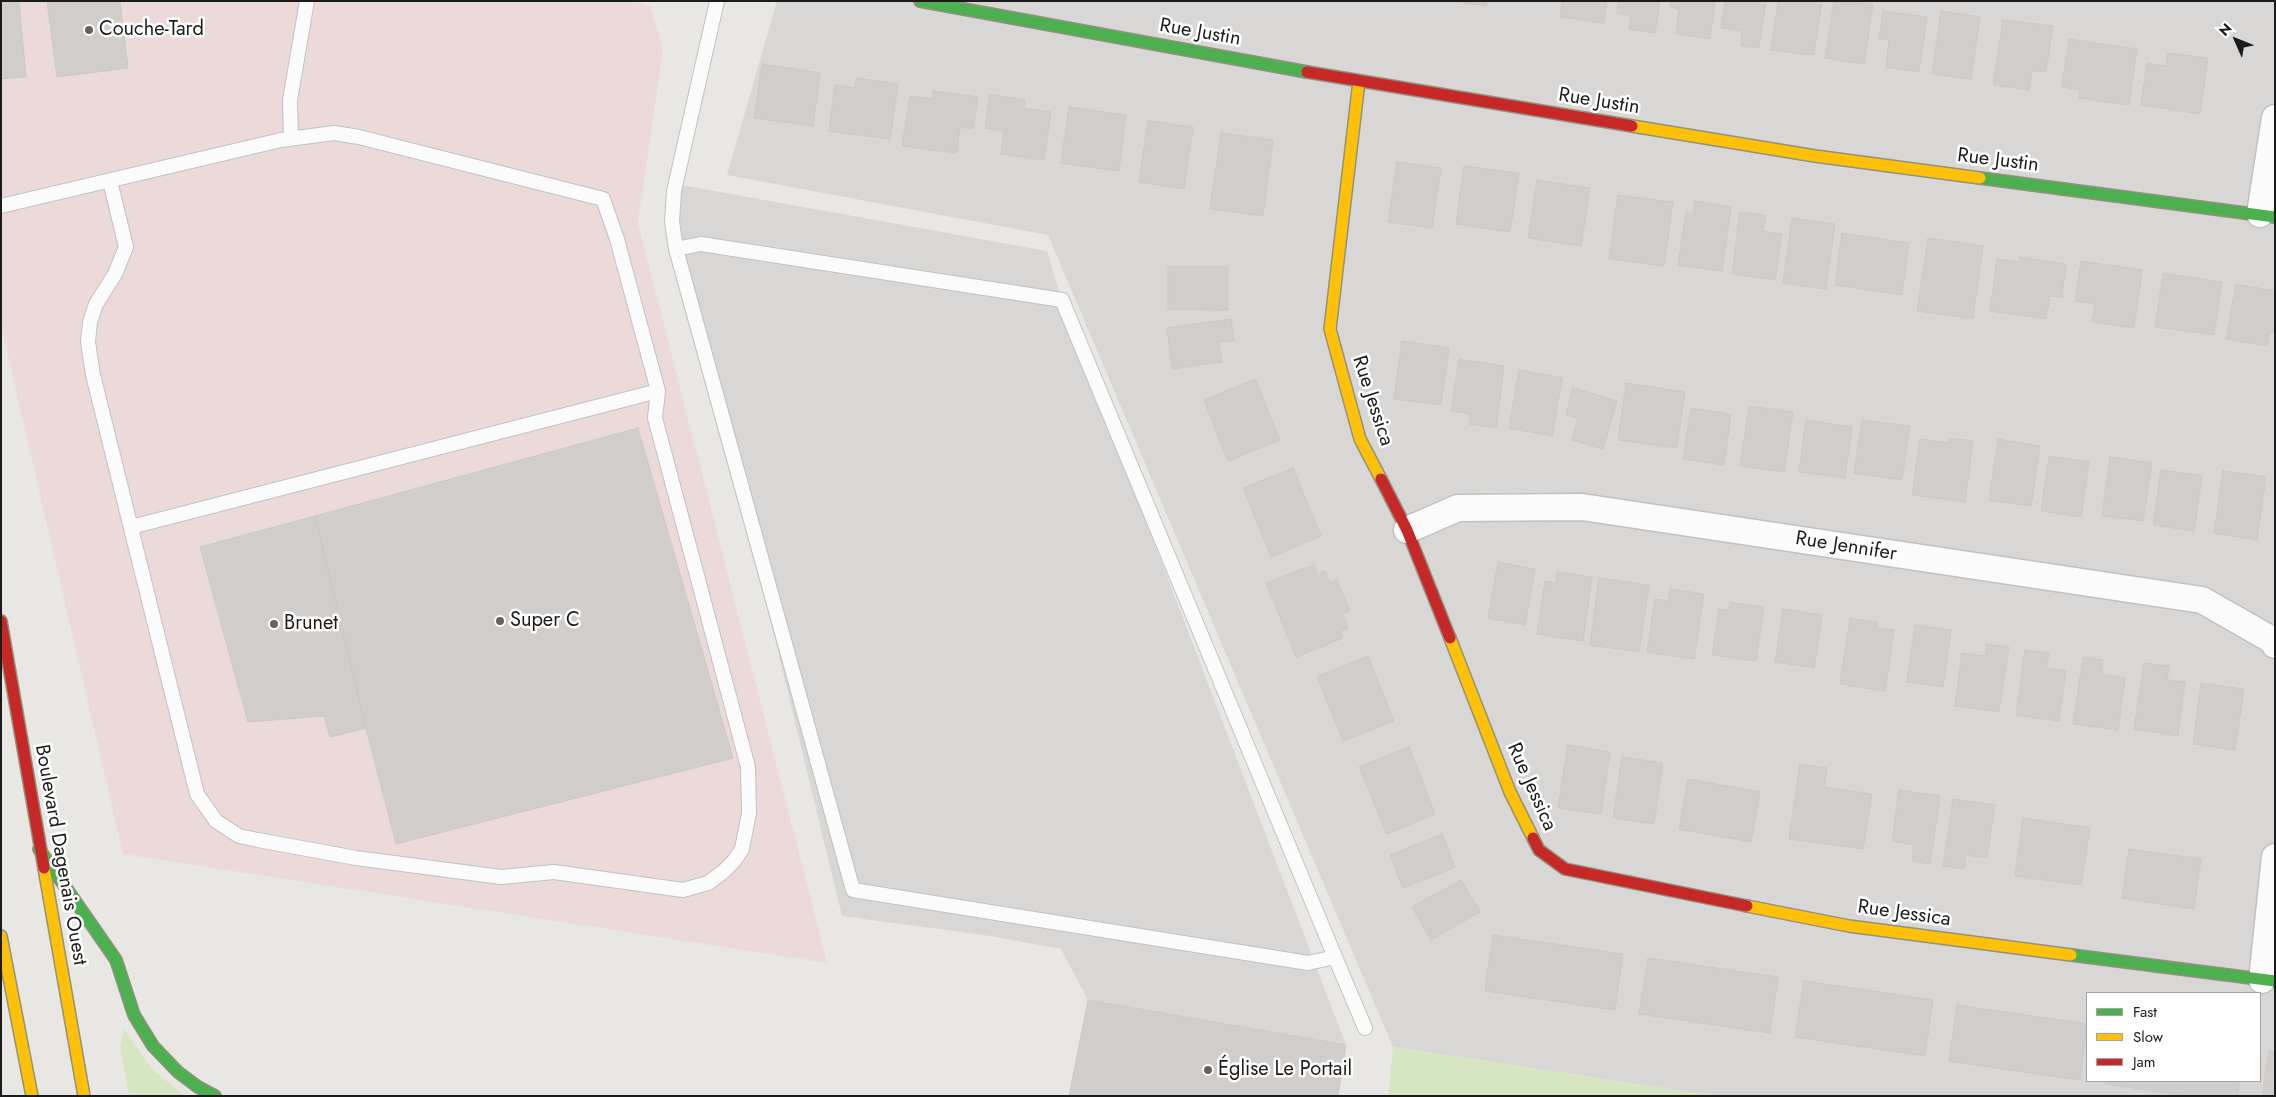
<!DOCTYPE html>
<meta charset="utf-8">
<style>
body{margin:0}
#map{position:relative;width:2276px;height:1097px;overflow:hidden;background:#e9e7e4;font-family:Jost,sans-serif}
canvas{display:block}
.frame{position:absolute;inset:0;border:2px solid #1b1b1b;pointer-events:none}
.legend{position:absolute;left:2086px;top:992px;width:175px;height:90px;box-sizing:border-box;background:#fff;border:1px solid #a4a4a4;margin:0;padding:6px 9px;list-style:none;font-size:15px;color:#1b1b1b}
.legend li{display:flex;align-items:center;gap:10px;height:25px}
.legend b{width:25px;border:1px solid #a4a4a4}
.north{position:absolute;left:2211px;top:15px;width:50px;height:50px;-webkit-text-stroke:4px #fff;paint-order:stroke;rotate:314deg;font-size:14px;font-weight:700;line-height:20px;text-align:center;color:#1b1b1b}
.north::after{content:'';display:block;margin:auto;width:18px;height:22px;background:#1b1b1b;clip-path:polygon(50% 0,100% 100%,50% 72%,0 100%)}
</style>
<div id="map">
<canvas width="2276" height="1097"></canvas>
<div class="frame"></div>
<ul class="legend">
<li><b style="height:6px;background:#4caf50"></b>Fast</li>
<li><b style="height:6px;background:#ffc107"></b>Slow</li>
<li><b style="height:6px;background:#c62828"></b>Jam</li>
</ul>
<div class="north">N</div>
</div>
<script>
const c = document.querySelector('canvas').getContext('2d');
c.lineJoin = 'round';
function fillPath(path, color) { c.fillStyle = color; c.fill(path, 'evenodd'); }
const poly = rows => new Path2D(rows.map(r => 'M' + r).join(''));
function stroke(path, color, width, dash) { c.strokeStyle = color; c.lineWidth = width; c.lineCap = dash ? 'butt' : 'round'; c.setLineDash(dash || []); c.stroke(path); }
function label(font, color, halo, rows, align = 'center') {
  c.font = font + ' Jost,sans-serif'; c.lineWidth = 5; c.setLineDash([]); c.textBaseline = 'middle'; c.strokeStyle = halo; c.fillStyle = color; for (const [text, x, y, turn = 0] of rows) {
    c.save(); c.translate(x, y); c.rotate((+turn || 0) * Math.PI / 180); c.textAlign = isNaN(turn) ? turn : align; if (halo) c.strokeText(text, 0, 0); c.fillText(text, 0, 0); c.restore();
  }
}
fillPath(poly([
 [777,1,2275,1,2275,1096,1715,1096,1393,1047,1048,235,727,175],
 [2087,993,2260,993,2260,1081,2087,1081],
 [681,185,1047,251,1062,301,1346,1045,1088,1000,1061,949,990,936,842,916,676,230]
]), '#d8d7d5');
fillPath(poly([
 [1,1,632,1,650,6,663,49,638,223,827,963,123,854,1,325]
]), '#ebdad9');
fillPath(poly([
 [124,1029,153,1070,185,1096,129,1096,120,1047],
 [1393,1047,1715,1096,1388,1096]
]), '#d7e6c2');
const building = poly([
 [1,1,19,1,26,77,1,79,1,1],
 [47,1,120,1,128,68,57,77,47,1],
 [1453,1,1487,1,1486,6,1453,1],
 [1562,1,1607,1,1604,23,1560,17,1562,1],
 [1618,1,1660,1,1655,33,1629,29,1631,16,1617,13,1618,1],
 [1671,1,1715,1,1710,39,1676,34,1679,9,1670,7,1671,1],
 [1725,1,1766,1,1759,48,1741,46,1742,31,1721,28,1725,1],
 [1778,1,1822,1,1814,55,1771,50,1778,1],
 [1834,1,1873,4,1864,64,1825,58,1834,1],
 [1883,11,1927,17,1919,72,1886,67,1889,40,1879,39,1883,11],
 [1941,11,1980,17,1971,79,1932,74,1941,11],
 [2003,20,2053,26,2046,72,2032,71,2029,90,1993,85,2003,20],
 [2069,39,2137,49,2129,105,2079,98,2080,90,2062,87,2069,39],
 [2168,53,2208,58,2200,114,2141,105,2147,63,2166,66,2168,53],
 [762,64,820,73,813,126,754,118,762,64],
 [856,78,898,84,890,139,829,131,835,85,855,88,856,78],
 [933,91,978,97,973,129,960,127,957,153,902,146,910,96,932,99,933,91],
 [990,94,1025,100,1024,108,1051,112,1044,160,1001,154,1004,131,985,128,990,94],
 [1069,107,1126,115,1119,171,1061,163,1069,107],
 [1148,121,1193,127,1184,189,1139,182,1148,121],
 [1221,133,1273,140,1263,216,1210,209,1221,133],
 [1397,162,1441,168,1432,228,1388,222,1397,162],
 [1464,166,1519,173,1510,232,1456,224,1464,166],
 [1537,180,1590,188,1581,246,1528,238,1537,180],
 [1618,195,1673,202,1664,266,1609,259,1618,195],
 [1695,201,1731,207,1722,271,1678,265,1686,213,1693,214,1695,201],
 [1740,212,1766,215,1763,231,1782,234,1775,280,1732,274,1740,212],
 [1792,218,1835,224,1826,289,1783,283,1792,218],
 [1842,233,1909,243,1902,295,1835,285,1842,233],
 [1928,238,1983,246,1973,319,1917,311,1928,238],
 [2020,257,2066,264,2062,297,2050,296,2046,319,1990,311,1997,259,2019,262,2020,257],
 [2081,261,2142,270,2134,328,2092,322,2095,304,2075,301,2081,261],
 [1168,267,1228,267,1228,310,1168,309,1168,267],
 [2163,273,2222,282,2214,335,2155,327,2163,273],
 [2236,284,2275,291,2275,333,2270,332,2267,346,2226,339,2236,284],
 [1231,319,1234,341,1219,342,1222,362,1172,369,1167,328,1231,319],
 [1402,341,1449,348,1441,405,1394,399,1402,341],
 [1459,359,1504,366,1496,428,1469,424,1471,414,1451,411,1459,359],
 [1519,370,1562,378,1552,436,1509,428,1519,370],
 [1255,379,1280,440,1228,461,1204,400,1255,379],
 [1626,383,1685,392,1677,448,1618,440,1626,383],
 [1573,388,1617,401,1603,449,1572,440,1578,418,1566,415,1573,388],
 [1749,406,1793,412,1784,472,1740,466,1749,406],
 [1691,408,1731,414,1724,465,1683,459,1691,408],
 [1806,420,1852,427,1845,478,1799,472,1806,420],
 [1862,420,1910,426,1902,480,1854,473,1862,420],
 [638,428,733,758,396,844,366,728,315,516,638,428],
 [1949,438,1973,441,1965,502,1912,495,1920,439,1949,443,1949,438],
 [1998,439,2040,446,2031,506,1989,500,1998,439],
 [2049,456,2089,462,2081,517,2041,511,2049,456],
 [2110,457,2152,463,2143,521,2102,516,2110,457],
 [1293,468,1321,536,1271,557,1243,488,1293,468],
 [2161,470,2202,476,2194,531,2153,525,2161,470],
 [2223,471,2266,477,2257,540,2214,533,2223,471],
 [315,516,366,728,330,737,324,716,248,722,200,547,315,516],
 [1498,562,1535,569,1525,625,1488,618,1498,562],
 [1314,565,1317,574,1325,571,1330,583,1337,580,1350,611,1342,614,1348,628,1340,631,1343,638,1296,657,1266,583,1314,565],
 [1557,572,1592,577,1583,641,1537,634,1545,581,1556,583,1557,572],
 [1599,578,1649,585,1639,652,1590,645,1599,578],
 [1670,589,1704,594,1694,659,1647,652,1655,599,1668,601,1670,589],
 [1730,602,1764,607,1756,661,1712,655,1719,609,1728,610,1730,602],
 [1783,609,1822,615,1814,668,1775,662,1783,609],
 [1850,618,1877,622,1877,628,1894,630,1885,691,1840,684,1850,618],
 [1915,625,1951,630,1943,687,1907,682,1915,625],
 [1987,644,2009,647,1999,712,1955,706,1962,653,1985,656,1987,644],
 [2025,650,2049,653,2046,668,2066,671,2059,721,2016,715,2025,650],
 [1368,656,1394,721,1343,741,1317,677,1368,656],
 [2083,657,2103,660,2101,674,2125,678,2118,730,2073,724,2083,657],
 [2144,663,2169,666,2167,680,2185,682,2178,736,2134,729,2144,663],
 [2201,683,2244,689,2235,750,2193,744,2201,683],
 [1568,745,1610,752,1601,814,1558,808,1568,745],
 [1409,747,1435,814,1387,834,1359,767,1409,747],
 [1622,757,1663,763,1654,824,1613,818,1622,757],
 [1800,764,1827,768,1824,787,1872,794,1863,849,1789,839,1800,764],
 [1688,779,1760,792,1751,842,1679,829,1688,779],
 [1899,790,1940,796,1930,864,1912,861,1914,845,1892,841,1899,790],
 [1953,799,1995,805,1987,858,1966,855,1964,869,1943,866,1953,799],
 [2023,818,2090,828,2081,885,2015,876,2023,818],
 [1442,834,1455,867,1403,888,1390,855,1442,834],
 [2129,849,2201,859,2194,909,2122,898,2129,849],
 [1461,880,1480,912,1431,940,1412,907,1461,880],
 [1493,935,1623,954,1615,1010,1485,991,1493,935],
 [1648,958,1778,977,1770,1033,1639,1014,1648,958],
 [1804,981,1933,1000,1925,1056,1795,1037,1804,981],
 [1088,1000,1346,1045,1338,1096,1069,1096,1088,1000],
 [1957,1005,2087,1024,2080,1080,1949,1061,1957,1005],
 [2269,1051,2275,1052,2275,1096,2262,1096,2269,1051],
 [2106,1081,2240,1081,2238,1096,2186,1096,2105,1084,2106,1081]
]);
fillPath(building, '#d0cdcb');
stroke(building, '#ccc9c5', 1);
const lane = poly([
 [291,138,290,100,307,1],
 [1,206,281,140,334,133,359,137,603,199,617,239,658,391,655,418,748,767,749,813,742,849,734,861,723,872,708,883,683,890,554,872,501,877,356,858,258,840,239,836,216,821,197,794,93,375,88,342,90,322,96,304,115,274,126,247,110,181],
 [701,244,1062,300,1335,957,1308,963,853,890,676,249,701,244],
 [676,249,672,222,674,191,717,1],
 [131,527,658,391],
 [1335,957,1365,1028]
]);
const street = poly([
 [2260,214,2275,118],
 [1407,530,1458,508,1582,507,2202,600,2272,640,2275,645],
 [2262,980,2275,857]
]);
const fast = poly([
 [920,1,1307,72],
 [1980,178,2275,217],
 [39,849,116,960,134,1015,153,1046,178,1072,198,1087,215,1096],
 [2071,955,2275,981]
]);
const slow = poly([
 [1359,81,1330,329,1360,439,1381,479],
 [1632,126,1815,156,1980,178],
 [1450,638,1510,792,1533,838],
 [44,868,84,1096],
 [1747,906,1849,926,2071,955],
 [1,936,32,1096]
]);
const jam = poly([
 [1307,72,1632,126],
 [1381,479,1407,530,1450,638],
 [1,621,44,868],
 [1533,838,1539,850,1565,869,1747,906]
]);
stroke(lane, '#c2c1c0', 16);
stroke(street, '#c2c1c0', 29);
stroke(fast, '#91927d', 14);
stroke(slow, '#91927d', 14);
stroke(jam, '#91927d', 14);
stroke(lane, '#fcfbfb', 14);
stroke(street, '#fcfbfb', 26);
stroke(fast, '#4caf50', 11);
stroke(slow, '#ffc107', 11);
stroke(jam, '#c62828', 11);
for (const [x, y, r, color] of [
 [89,30,5,"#636261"],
 [500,621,5,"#636261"],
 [274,624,5,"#636261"],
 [1208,1070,5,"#636261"]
]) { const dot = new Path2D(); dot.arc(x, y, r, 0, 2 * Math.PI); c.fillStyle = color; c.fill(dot); stroke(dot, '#fff', 2); }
label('20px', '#1b1b1b', '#fff', [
 ["Couche-Tard",99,30],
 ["Super C",510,621],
 ["Brunet",284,624],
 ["Église Le Portail",1218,1070]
], 'left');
label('20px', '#1b1b1b', '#fff', [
 ["Rue Justin",1200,33,10],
 ["Rue Justin",1599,102,9],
 ["Rue Justin",1998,161,7],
 ["Rue Jessica",1372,401,72],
 ["Rue Jennifer",1846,547,9],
 ["Rue Jessica",1531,787,66],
 ["Boulevard Dagenais Ouest",60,855,80],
 ["Rue Jessica",1904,914,8]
]);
</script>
